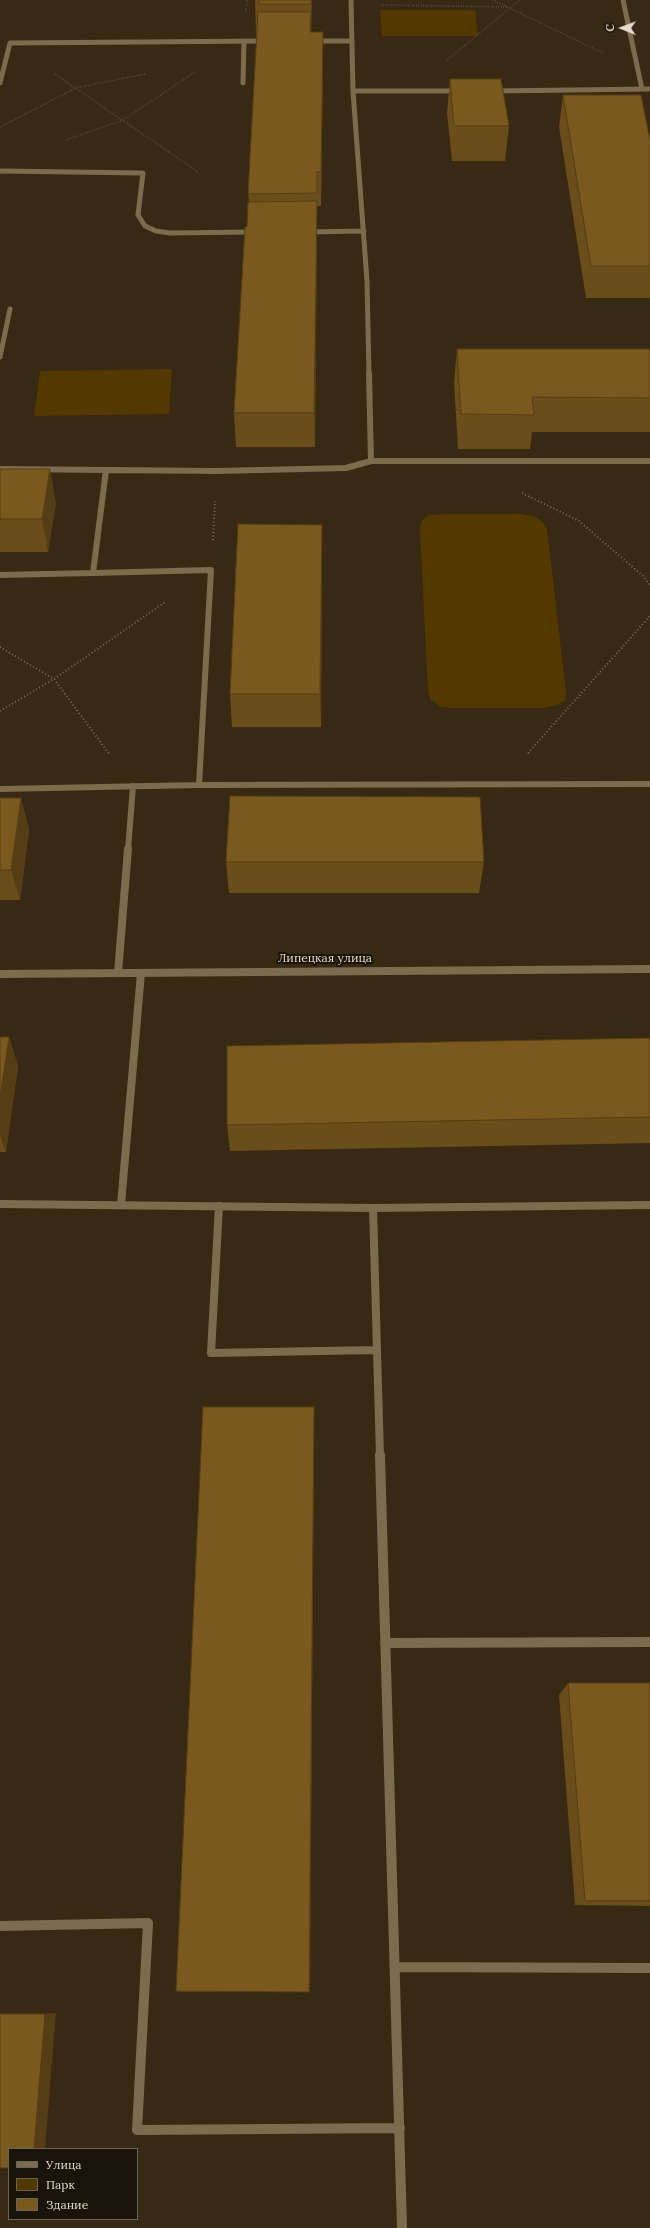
<!DOCTYPE html>
<meta charset="utf-8">
<style>
body{margin:0}
#map{position:relative;width:650px;height:2228px;overflow:hidden;background:#372913;font-family:Lora,serif}
canvas{display:block}
.legend{position:absolute;left:8px;top:2148px;width:130px;height:72px;box-sizing:border-box;background:#19130a;border:1px solid #696358;margin:0;padding:5px 7px;list-style:none;font-size:12px;color:#e2dacc}
.legend li{display:flex;align-items:center;gap:8px;height:20px}
.legend b{width:20px;border:1px solid #696358}
.north{position:absolute;left:602px;top:8px;width:40px;height:40px;-webkit-text-stroke:3px #19130a;paint-order:stroke;rotate:271deg;font-size:11px;font-weight:700;line-height:16px;text-align:center;color:#e2dacc}
.north::after{content:'';display:block;margin:auto;width:14px;height:18px;background:#e2dacc;clip-path:polygon(50% 0,100% 100%,50% 72%,0 100%)}
</style>
<div id="map">
<canvas width="650" height="2228"></canvas>
<ul class="legend">
<li><b style="height:5px;background:#7d6b4e"></b>Улица</li>
<li><b style="height:11px;background:#533800"></b>Парк</li>
<li><b style="height:11px;background:#7a591e"></b>Здание</li>
</ul>
<div class="north">С</div>
</div>
<script>
const c = document.querySelector('canvas').getContext('2d');
c.lineJoin = 'round';
function fillPath(path, color) { c.fillStyle = color; c.fill(path, 'evenodd'); }
const poly = rows => new Path2D(rows.map(r => 'M' + r).join(''));
function stroke(path, color, width, dash) { c.strokeStyle = color; c.lineWidth = width; c.lineCap = dash ? 'butt' : 'round'; c.setLineDash(dash || []); c.stroke(path); }
function label(font, color, halo, rows, align = 'center') {
  c.font = font + ' Lora,serif'; c.lineWidth = 4; c.setLineDash([]); c.textBaseline = 'middle'; c.strokeStyle = halo; c.fillStyle = color; for (const [text, x, y, turn = 0] of rows) {
    c.save(); c.translate(x, y); c.rotate((+turn || 0) * Math.PI / 180); c.textAlign = isNaN(turn) ? turn : align; if (halo) c.strokeText(text, 0, 0); c.fillText(text, 0, 0); c.restore();
  }
}
fillPath(poly([
 [380,10,475,10,478,36,382,36],
 [172,369,169,414,34,416,40,371],
 [443,514,521,514,533,516,543,522,547,529,566,692,565,700,558,705,543,708,452,708,441,707,431,700,428,692,420,529,422,520,429,515]
]), '#533800');
stroke(poly([
 [493,0,603,53],
 [381,5,508,7],
 [246,11,247,0],
 [447,60,520,0],
 [55,74,198,172],
 [0,127,76,88,145,74],
 [66,140,123,120,195,72]
]), '#786d5a', 1.5, [0.5, 2]);
stroke(poly([
 [522,493,579,521,643,576,650,585],
 [213,540,215,501],
 [0,647,54,679,110,755],
 [0,711,54,679,165,602],
 [528,753,650,616]
]), '#786d5a', 2, [1, 2.5]);
stroke(poly([
 [351,0,353,91,367,281,369,374],
 [623,0,642,89],
 [313,41,350,41],
 [0,83,10,43,267,41],
 [243,83,244,41],
 [353,91,459,91],
 [493,91,650,89],
 [0,171,143,173,138,215,145,226,156,231,170,233,254,232],
 [306,232,364,231],
 [0,357,10,309]
]), '#7d6b4e', 5);
stroke(poly([
 [369,373,371,461],
 [0,469,217,471,346,468,371,461,650,461],
 [93,573,211,570,199,785],
 [0,575,93,573,106,470],
 [0,789,199,785,650,784],
 [128,850,133,786]
]), '#7d6b4e', 6);
stroke(poly([
 [118,973,128,849],
 [0,1204,373,1208,650,1205],
 [121,1205,141,973],
 [219,1206,211,1353,376,1350],
 [373,1208,380,1456]
]), '#7d6b4e', 8);
stroke(poly([
 [380,1455,402,2228],
 [385,1643,650,1642],
 [0,1926,148,1923,137,2130,400,2128],
 [395,1967,650,1968]
]), '#7d6b4e', 10);
stroke(poly([
 [0,974,650,969]
]), '#7d6b4e', 8);
fillPath(poly([
 [255,0,312,0,311,32,323,66,321,206,317,206,315,447,236,447,234,413,249,202,248,194,257,33,256,33],
 [450,79,509,126,505,161,452,161,447,113],
 [563,95,650,140,650,298,586,298,559,127],
 [457,349,650,349,650,432,532,432,530,449,458,449,454,383],
 [0,469,56,503,48,552,0,552],
 [322,559,321,727,232,727,230,694],
 [0,798,21,798,29,830,20,900,0,900],
 [226,862,484,862,479,893,229,893],
 [0,1037,9,1037,18,1066,6,1152,0,1152],
 [650,1038,650,1143,230,1151,227,1125],
 [314,1407,310,1992,181,1992,176,1991],
 [568,1683,650,1683,650,1906,575,1905,559,1695]
]), '#694d1a');
fillPath(poly([
 [311,0,312,0,311,37],
 [323,32,323,66,321,206,321,172],
 [317,201,317,235,315,447,314,413],
 [50,469,56,503,48,552,42,519],
 [322,525,322,559,321,727,320,694],
 [21,798,29,830,20,900,11,870],
 [9,1037,18,1066,6,1152,0,1136,0,1098],
 [314,1407,314,1425,310,1992,309,1992],
 [56,2013,45,2149,34,2149,45,2014]
]), '#553e15');
const building = poly([
 [259,0,311,0,311,4,259,4,259,0],
 [258,12,311,12,310,32,323,32,321,172,317,172,317,193,248,194,258,12],
 [450,79,501,79,509,126,454,126,450,79],
 [563,95,641,95,650,140,650,266,591,266,563,95],
 [317,201,314,413,234,413,245,227,247,227,248,202,317,201],
 [457,349,650,349,650,398,532,397,534,415,461,414,457,349],
 [0,469,50,469,42,519,0,519,0,469],
 [238,524,322,525,320,694,230,694,238,524],
 [230,796,480,797,484,862,226,862,230,796],
 [0,798,21,798,11,870,0,870,0,798],
 [0,1037,9,1037,0,1098,0,1037],
 [650,1038,650,1117,227,1125,227,1046,650,1038],
 [203,1407,314,1407,309,1992,176,1991,203,1407],
 [568,1683,650,1683,650,1901,585,1901,568,1683],
 [0,2014,45,2014,34,2149,9,2149,9,2168,0,2168,0,2014]
]);
fillPath(building, '#7a591e');
stroke(building, '#553e15', 1);
label('12px', '#e2dacc', '#19130a', [
 ["Липецкая улица",325,959]
]);
</script>
